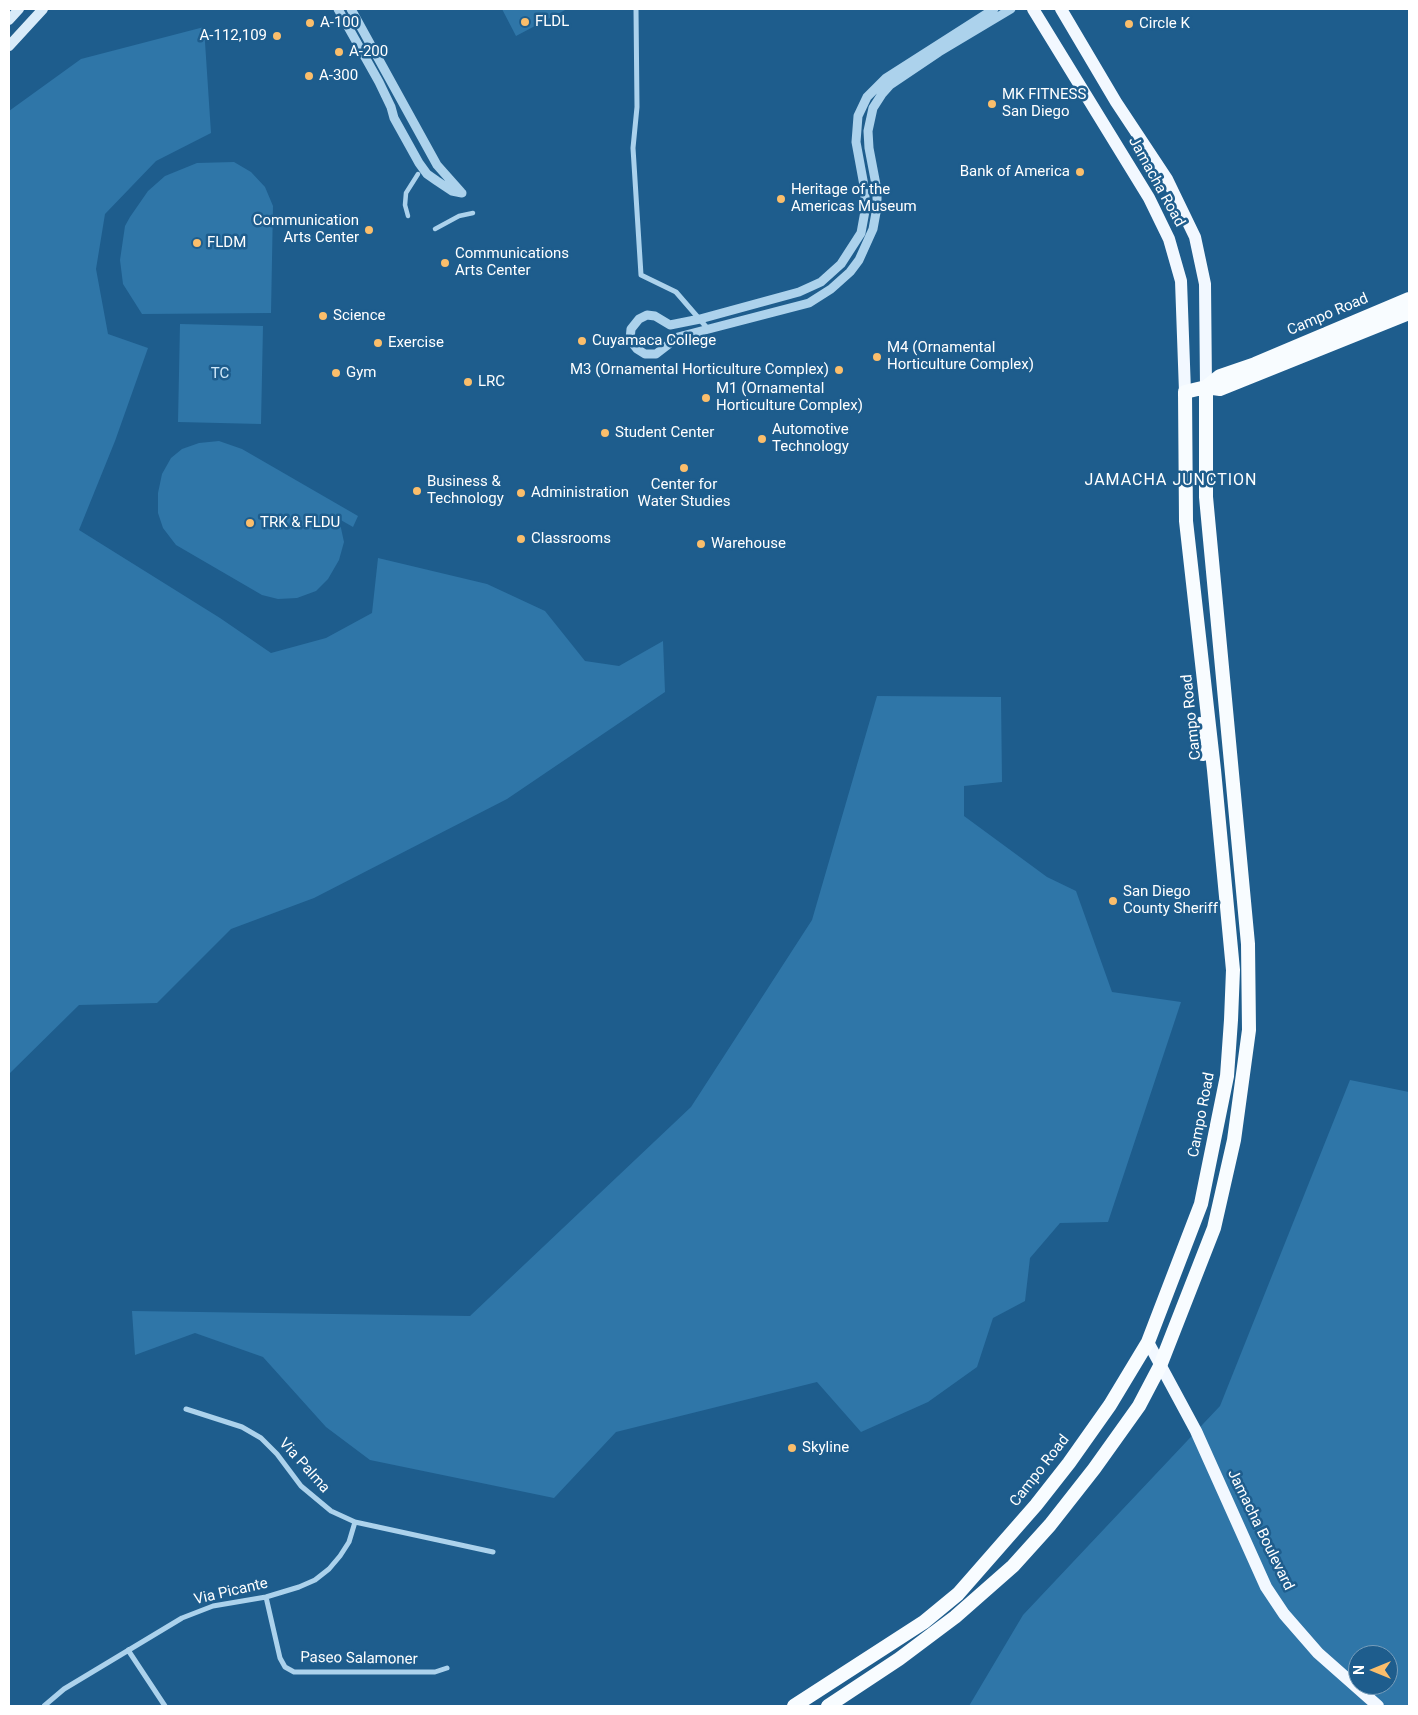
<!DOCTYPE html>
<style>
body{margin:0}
#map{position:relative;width:1418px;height:1715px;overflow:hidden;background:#1e5d8d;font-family:Roboto,sans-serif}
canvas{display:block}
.frame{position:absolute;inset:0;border:10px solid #fff;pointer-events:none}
.north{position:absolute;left:1348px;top:1645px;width:50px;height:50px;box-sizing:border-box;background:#1e5d8d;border:1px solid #789ebb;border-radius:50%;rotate:270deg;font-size:14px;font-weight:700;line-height:20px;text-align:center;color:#fff}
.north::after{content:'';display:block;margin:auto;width:18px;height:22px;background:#fbbe6b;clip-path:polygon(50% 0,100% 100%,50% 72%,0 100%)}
</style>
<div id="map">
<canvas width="1418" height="1715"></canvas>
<div class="frame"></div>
<div class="north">N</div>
</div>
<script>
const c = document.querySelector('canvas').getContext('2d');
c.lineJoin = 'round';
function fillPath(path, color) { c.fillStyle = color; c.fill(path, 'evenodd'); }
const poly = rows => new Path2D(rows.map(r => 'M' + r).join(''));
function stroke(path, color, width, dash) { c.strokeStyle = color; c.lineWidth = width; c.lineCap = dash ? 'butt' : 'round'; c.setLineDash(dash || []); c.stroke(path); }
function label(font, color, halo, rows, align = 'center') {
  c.font = font + ' Roboto,sans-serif'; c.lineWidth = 5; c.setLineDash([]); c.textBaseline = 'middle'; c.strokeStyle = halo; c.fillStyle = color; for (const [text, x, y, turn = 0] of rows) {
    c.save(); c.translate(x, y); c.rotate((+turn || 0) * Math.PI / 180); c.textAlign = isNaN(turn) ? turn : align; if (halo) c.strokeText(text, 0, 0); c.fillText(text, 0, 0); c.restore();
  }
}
fillPath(poly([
 [502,9,567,9,516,36],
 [204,27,211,133,156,161,105,214,96,269,108,334,148,348,115,441,79,530,220,618,271,653,326,638,372,613,378,558,487,584,545,611,585,661,619,666,663,641,665,692,507,799,314,898,231,929,157,1003,79,1005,9,1074,9,111,81,59],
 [234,162,251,172,265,187,273,206,271,313,142,314,123,284,120,260,125,226,130,217,148,191,165,176,197,163],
 [180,324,263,326,261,424,178,422],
 [219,441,242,449,358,516,353,527,339,519,344,542,339,560,328,579,316,591,297,598,278,599,262,595,176,545,163,528,158,513,158,493,162,474,171,458,182,449,199,443],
 [877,696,1001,697,1002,782,964,786,964,816,1047,877,1076,891,1112,992,1181,1002,1108,1222,1060,1223,1030,1258,1025,1301,993,1318,977,1367,928,1402,861,1432,817,1382,616,1432,554,1498,370,1460,326,1427,263,1357,195,1333,135,1355,132,1311,470,1316,691,1107,812,920],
 [1350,1080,1409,1092,1409,1706,969,1706,1023,1615,1220,1406],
 [1358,1655,1388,1655,1388,1685,1358,1685]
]), '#2f76a8');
stroke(poly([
 [408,216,405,205,406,193,418,174],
 [435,229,459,216,473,213]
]), '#acd2ec', 4.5);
stroke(poly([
 [636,9,637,107,633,148,641,275,676,292,708,329],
 [186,1409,242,1427,261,1438,277,1454,301,1486,331,1511,355,1522,493,1552],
 [266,1597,280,1658,285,1667,294,1672,435,1672,447,1668],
 [128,1650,165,1706],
 [44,1706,64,1689,182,1618,213,1606,266,1597,299,1587,315,1580,329,1569,340,1556,349,1542,355,1522]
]), '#acd2ec', 5);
stroke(poly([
 [338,9,379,82,391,107,394,118,419,163,427,174,437,181,452,191,462,193],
 [351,9,437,165,461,192],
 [994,9,886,78,867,97,858,116,856,142,865,191,865,211,861,233,841,264,821,282,799,292,700,319,670,325,655,316,647,315,639,319,631,329,630,340,637,349,645,354,656,354,678,337,809,303,831,289,850,272,859,260,873,229,877,207,877,190,869,148,868,131,873,108,882,94,890,85,939,52,1011,9]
]), '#acd2ec', 9);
stroke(poly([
 [9,20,19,9],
 [9,46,43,9]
]), '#d8ebf9', 10);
stroke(poly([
 [1033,9,1149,198,1169,239,1181,281,1185,392],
 [1061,9,1116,102,1167,179,1195,237,1205,284,1206,387],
 [1148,1342,1196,1431,1266,1587,1284,1614,1318,1653,1378,1706]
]), '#f2f8ff', 12);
stroke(poly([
 [1200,724,1203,754],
 [794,1706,924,1622,958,1594,1036,1505,1069,1463,1110,1405,1148,1342,1201,1204,1227,1076,1231,1020,1233,970,1214,770,1186,521,1185,392,1206,387,1220,389,1409,313],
 [828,1706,899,1659,955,1617,1013,1566,1050,1525,1094,1469,1139,1406,1160,1366,1214,1228,1234,1140,1249,1030,1248,944,1206,497,1206,387,1220,376,1255,364,1409,299]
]), '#f8fcff', 14);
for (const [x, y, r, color] of [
 [525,22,5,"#fbbe6b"],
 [310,23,5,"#fbbe6b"],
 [1129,24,5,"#fbbe6b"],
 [277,36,5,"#fbbe6b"],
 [339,52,5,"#fbbe6b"],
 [309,76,5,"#fbbe6b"],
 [992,104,5,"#fbbe6b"],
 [1080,172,5,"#fbbe6b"],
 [781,199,5,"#fbbe6b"],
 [369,230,5,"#fbbe6b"],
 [197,243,5,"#fbbe6b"],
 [445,263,5,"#fbbe6b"],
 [323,316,5,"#fbbe6b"],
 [582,341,5,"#fbbe6b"],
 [378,343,5,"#fbbe6b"],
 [877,357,5,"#fbbe6b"],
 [839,370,5,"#fbbe6b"],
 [336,373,5,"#fbbe6b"],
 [468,382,5,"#fbbe6b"],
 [706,398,5,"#fbbe6b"],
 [605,433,5,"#fbbe6b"],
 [762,439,5,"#fbbe6b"],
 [684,468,5,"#fbbe6b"],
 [417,491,5,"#fbbe6b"],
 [521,493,5,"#fbbe6b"],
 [250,523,5,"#fbbe6b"],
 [521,539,5,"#fbbe6b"],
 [701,544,5,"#fbbe6b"],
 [1113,901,5,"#fbbe6b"],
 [792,1448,5,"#fbbe6b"]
]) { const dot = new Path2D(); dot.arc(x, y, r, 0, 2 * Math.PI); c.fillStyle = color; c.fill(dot); stroke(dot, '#1e5d8d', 2); }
label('15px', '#fff', '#1e5d8d', [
 ["FLDL",535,22],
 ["A-100",320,23],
 ["Circle K",1139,24],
 ["A-112,109",267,36,"right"],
 ["A-200",349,52],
 ["A-300",319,76],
 ["MK FITNESS",1002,95],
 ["San Diego",1002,112],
 ["Bank of America",1070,172,"right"],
 ["Heritage of the",791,190],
 ["Americas Museum",791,207],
 ["Communication",359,221,"right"],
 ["Arts Center",359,238,"right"],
 ["FLDM",207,243],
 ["Communications",455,254],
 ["Arts Center",455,271],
 ["Science",333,316],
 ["Cuyamaca College",592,341],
 ["Exercise",388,343],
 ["M4 (Ornamental",887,348],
 ["Horticulture Complex)",887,365],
 ["M3 (Ornamental Horticulture Complex)",829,370,"right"],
 ["Gym",346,373],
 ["LRC",478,382],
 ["M1 (Ornamental",716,389],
 ["Horticulture Complex)",716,406],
 ["Automotive",772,430],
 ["Technology",772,447],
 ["Student Center",615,433],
 ["Business &",427,482],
 ["Technology",427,499],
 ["Center for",684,485,"center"],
 ["Water Studies",684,502,"center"],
 ["Administration",531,493],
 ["TRK & FLDU",260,523],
 ["Classrooms",531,539],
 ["Warehouse",711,544],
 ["San Diego",1123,892],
 ["County Sheriff",1123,909],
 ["Skyline",802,1448]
], 'left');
label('15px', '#fff', '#1e5d8d', [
 ["Jamacha Road",1156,182,61],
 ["Campo Road",1328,315,-23],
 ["Campo Road",1192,717,-96],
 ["Campo Road",1202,1115,-79],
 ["Via Palma",304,1466,48],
 ["Campo Road",1040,1471,-52],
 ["Jamacha Boulevard",1260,1530,64],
 ["Via Picante",231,1592,-13],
 ["Paseo Salamoner",359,1659,1]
]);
label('15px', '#d1e9f9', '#1e5d8d', [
 ["TC",220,374]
]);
c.letterSpacing = '1px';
label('16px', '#fff', '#1e5d8d', [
 ["JAMACHA JUNCTION",1171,481]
]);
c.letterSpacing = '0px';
</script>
